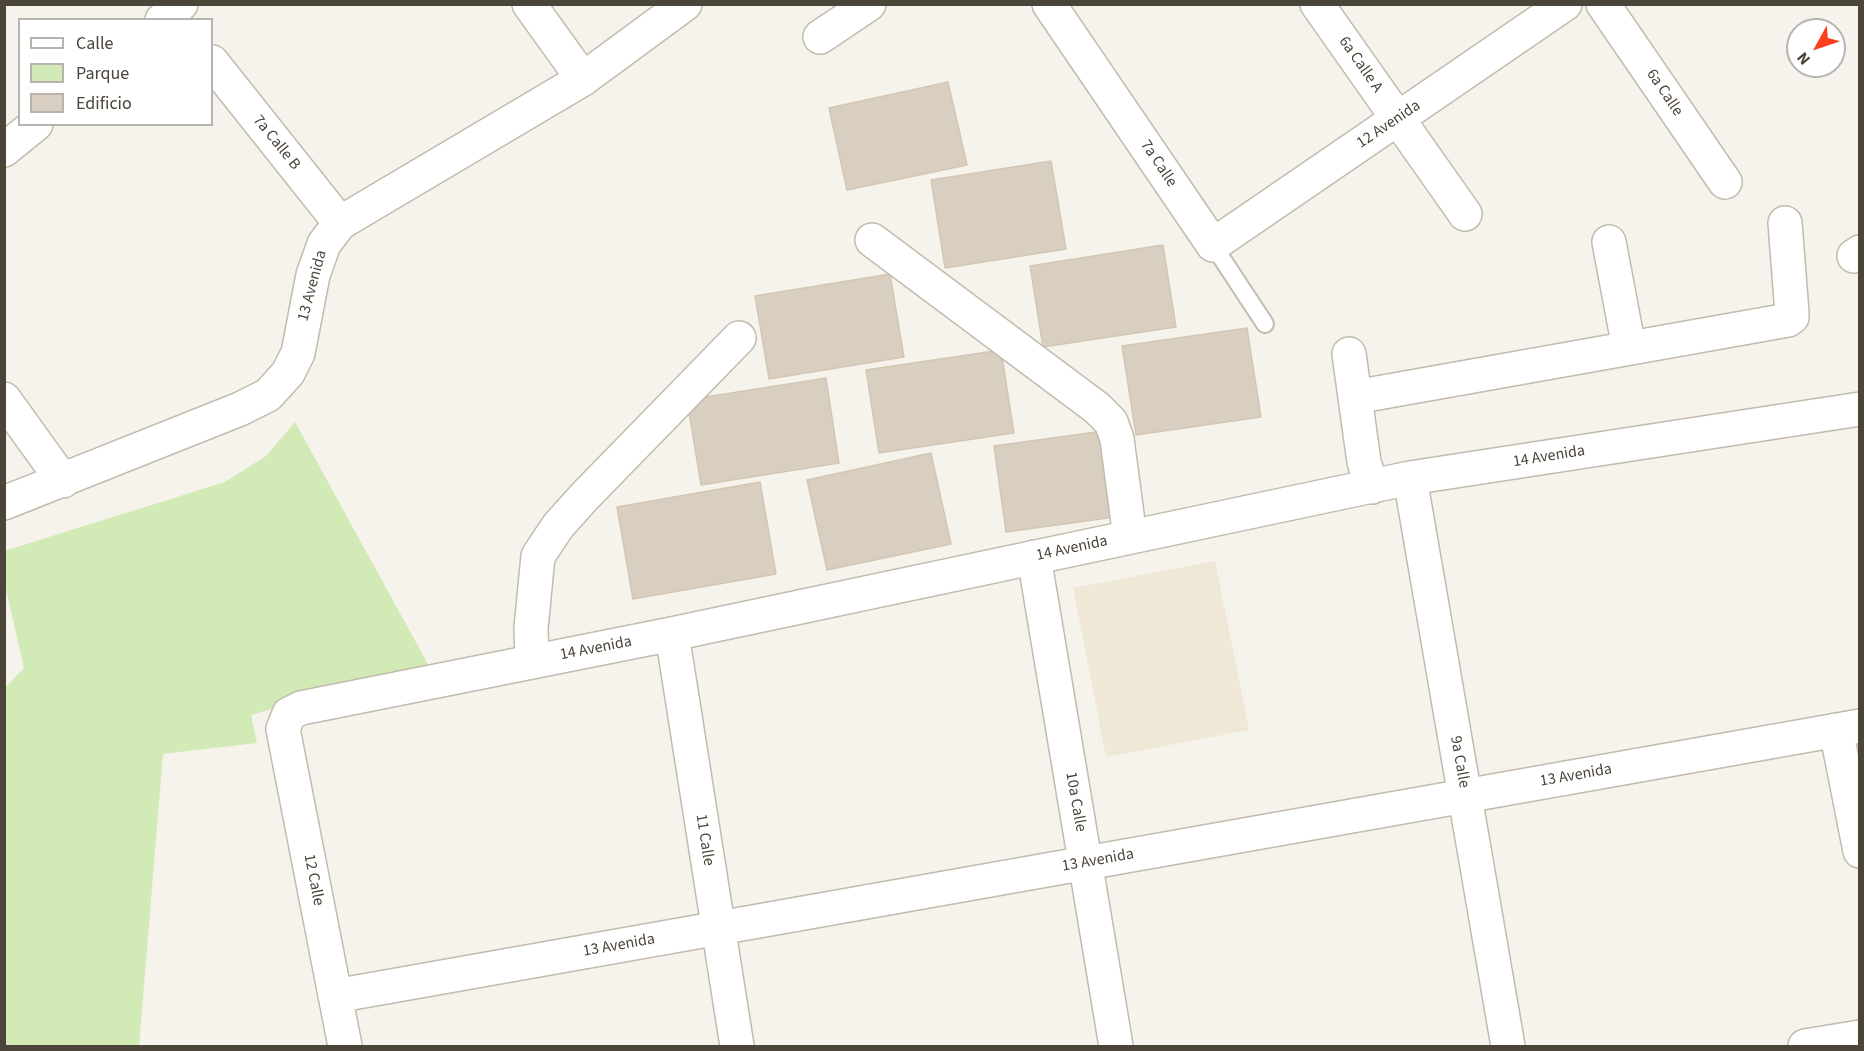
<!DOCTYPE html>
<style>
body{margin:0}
#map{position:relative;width:1864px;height:1051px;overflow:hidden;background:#f6f3ec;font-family:"Source Sans 3",sans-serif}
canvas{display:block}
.frame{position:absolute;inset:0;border:6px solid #4b4439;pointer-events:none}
.legend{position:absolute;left:18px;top:18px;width:195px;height:108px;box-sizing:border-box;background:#fff;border:2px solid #b7b4b0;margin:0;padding:8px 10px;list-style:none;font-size:18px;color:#4b4439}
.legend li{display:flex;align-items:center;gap:12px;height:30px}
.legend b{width:30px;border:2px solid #b7b4b0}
.north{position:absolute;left:1786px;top:18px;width:60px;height:60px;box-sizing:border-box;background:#fff;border:2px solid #b7b4b0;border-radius:50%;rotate:230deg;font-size:16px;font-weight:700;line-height:24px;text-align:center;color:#4b4439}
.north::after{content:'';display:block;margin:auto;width:21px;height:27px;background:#fc3f1d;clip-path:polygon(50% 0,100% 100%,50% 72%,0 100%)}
</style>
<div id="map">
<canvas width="1864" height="1051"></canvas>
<div class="frame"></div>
<ul class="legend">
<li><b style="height:8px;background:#fff"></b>Calle</li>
<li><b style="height:16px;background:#d2eab5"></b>Parque</li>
<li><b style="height:16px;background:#d8cfc1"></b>Edificio</li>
</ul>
<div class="north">N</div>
</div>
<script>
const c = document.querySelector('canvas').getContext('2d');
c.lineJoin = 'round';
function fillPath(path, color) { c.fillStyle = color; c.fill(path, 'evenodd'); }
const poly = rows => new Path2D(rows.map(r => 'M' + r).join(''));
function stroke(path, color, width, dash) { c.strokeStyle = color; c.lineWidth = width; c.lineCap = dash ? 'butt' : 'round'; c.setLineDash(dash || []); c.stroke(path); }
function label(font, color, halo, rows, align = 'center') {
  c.font = font + ' "Source Sans 3",sans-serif'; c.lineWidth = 4.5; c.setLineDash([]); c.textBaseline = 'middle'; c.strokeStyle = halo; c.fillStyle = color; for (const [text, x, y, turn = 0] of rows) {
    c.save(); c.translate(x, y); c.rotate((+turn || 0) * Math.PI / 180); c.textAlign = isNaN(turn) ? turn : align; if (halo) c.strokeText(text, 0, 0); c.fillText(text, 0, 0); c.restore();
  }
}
fillPath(poly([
 [1215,561,1249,730,1106,757,1073,588]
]), '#efe8d6');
fillPath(poly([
 [295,422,429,666,251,715,257,743,163,754,139,1046,5,1046,5,688,24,668,5,585,4,551,225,482,266,456]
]), '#d2eab5');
const building = poly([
 [948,82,967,165,847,190,829,108,948,82],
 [1051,161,1066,249,945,268,931,180,1051,161],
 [1163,245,1176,327,1043,347,1030,266,1163,245],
 [890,274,904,357,769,379,755,296,890,274],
 [1247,328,1261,417,1136,435,1122,346,1247,328],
 [1001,350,1014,433,879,453,866,370,1001,350],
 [826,378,839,463,701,485,687,400,826,378],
 [1103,431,1115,517,1006,532,994,446,1103,431],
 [931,453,951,544,827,570,807,480,931,453],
 [760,482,776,574,633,599,617,507,760,482]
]);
fillPath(building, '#d8cfc1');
stroke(building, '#d3c7b4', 1.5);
const service = poly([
 [1213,245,1265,324]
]);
const minor = poly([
 [529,4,583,79],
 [1049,4,1213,245,1565,4],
 [1317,4,1465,214],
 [1603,4,1725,182],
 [820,37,869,4],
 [212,62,340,223],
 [872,240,1097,408,1111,422,1117,439,1130,537],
 [1609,242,1629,348],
 [1854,256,1860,252],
 [1349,354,1364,462,1372,487],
 [1355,397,1788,320,1792,317,1792,313,1785,223],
 [4,399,63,481],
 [1410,478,1508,1046],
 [1034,557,1116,1046],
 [672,634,737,1046],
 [532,662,531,628,538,556,558,526,585,496,739,338],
 [1836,730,1860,851],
 [335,996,1860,726],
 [345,1046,283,729,289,714,301,708,672,634,1410,478,1860,409],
 [1805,1046,1860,1037]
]);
const tertiary = poly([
 [162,20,181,4],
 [4,150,36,124],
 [4,503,240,409,268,395,288,373,298,353,313,275,324,244,340,223,583,79,685,4]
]);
stroke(service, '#c2bbae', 20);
stroke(minor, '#c2bbae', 36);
stroke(tertiary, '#c2bbae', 36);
stroke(service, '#fff', 16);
stroke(minor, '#fff', 33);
stroke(tertiary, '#fff', 33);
label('16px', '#4b4439', '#fff', [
 ["6a Calle A",1360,65,55],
 ["6a Calle",1664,93,56],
 ["12 Avenida",1389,125,-34],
 ["7a Calle B",276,143,51],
 ["7a Calle",1158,164,56],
 ["13 Avenida",313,286,-75],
 ["14 Avenida",1549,457,-9],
 ["14 Avenida",1072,549,-12],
 ["14 Avenida",596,649,-11],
 ["9a Calle",1459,762,80],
 ["13 Avenida",1576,776,-10],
 ["10a Calle",1075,802,80],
 ["11 Calle",704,840,81],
 ["13 Avenida",1098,861,-10],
 ["12 Calle",313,880,79],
 ["13 Avenida",619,946,-10]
]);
</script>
